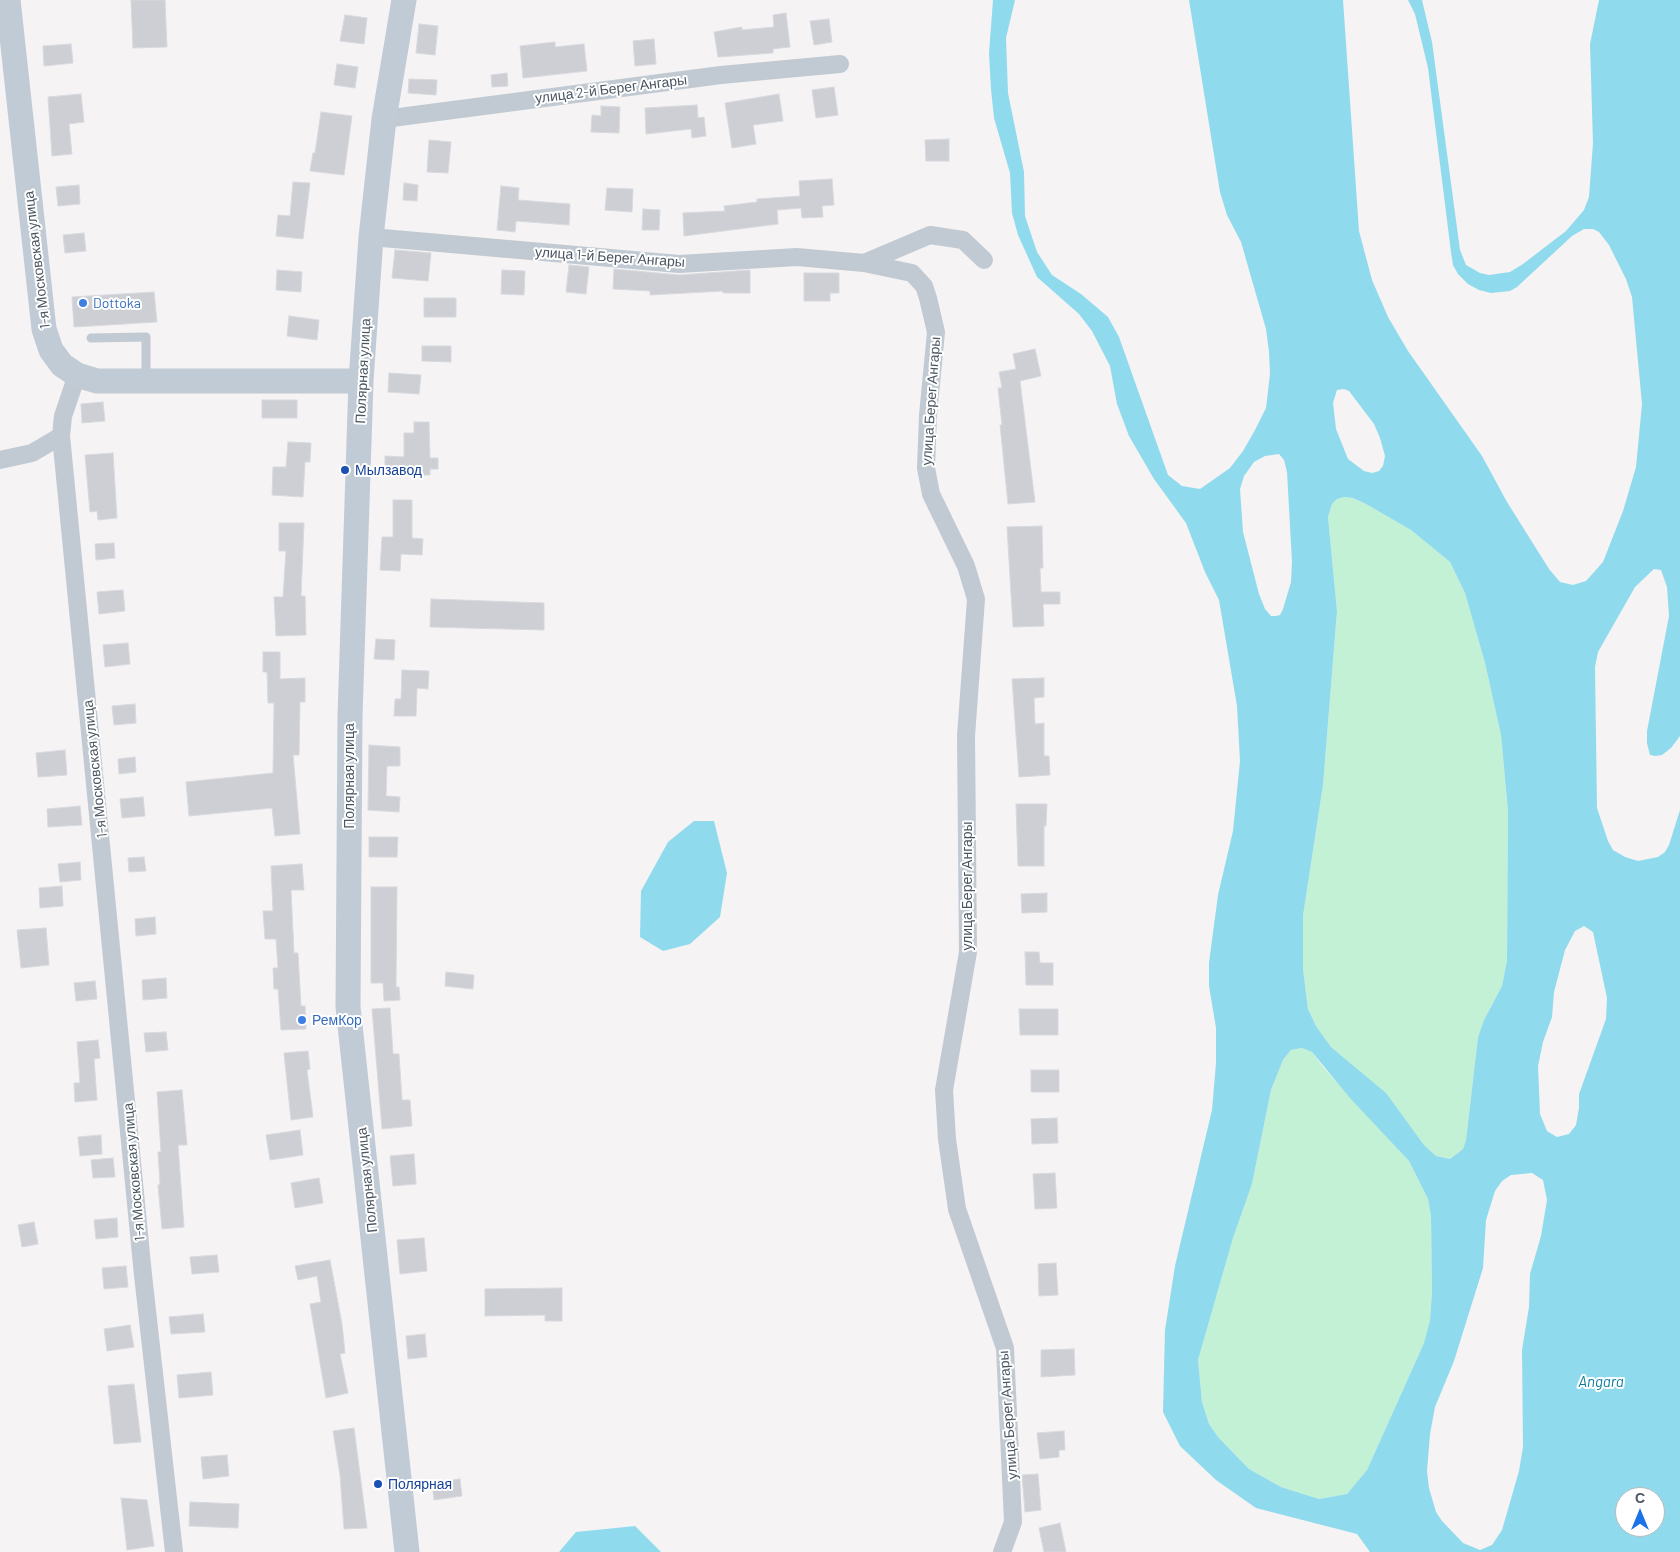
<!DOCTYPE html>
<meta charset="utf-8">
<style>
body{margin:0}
#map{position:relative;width:1680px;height:1552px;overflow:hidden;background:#f5f3f3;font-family:Barlow,sans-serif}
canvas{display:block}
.north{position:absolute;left:1615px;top:1487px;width:50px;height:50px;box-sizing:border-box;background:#fff;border:1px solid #b7bbc0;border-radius:50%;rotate:0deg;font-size:14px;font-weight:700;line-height:20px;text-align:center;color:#4a5661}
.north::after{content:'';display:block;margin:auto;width:18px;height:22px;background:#1a73e8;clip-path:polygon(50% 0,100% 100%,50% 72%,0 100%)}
</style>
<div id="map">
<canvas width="1680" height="1552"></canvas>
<div class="north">С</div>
</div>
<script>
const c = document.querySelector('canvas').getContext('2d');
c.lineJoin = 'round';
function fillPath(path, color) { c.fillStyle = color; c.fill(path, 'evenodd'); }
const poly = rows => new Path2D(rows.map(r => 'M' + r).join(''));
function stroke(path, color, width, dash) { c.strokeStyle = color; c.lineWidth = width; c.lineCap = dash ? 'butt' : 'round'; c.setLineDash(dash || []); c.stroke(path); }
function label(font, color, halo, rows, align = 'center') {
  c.font = font + ' Barlow,sans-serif'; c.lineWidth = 4; c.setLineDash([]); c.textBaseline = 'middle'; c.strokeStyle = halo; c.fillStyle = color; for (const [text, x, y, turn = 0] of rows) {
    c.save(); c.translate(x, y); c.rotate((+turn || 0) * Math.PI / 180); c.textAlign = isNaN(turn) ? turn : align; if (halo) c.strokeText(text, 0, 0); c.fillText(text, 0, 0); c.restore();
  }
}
fillPath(poly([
 [1344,497,1353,498,1366,504,1411,530,1450,562,1465,593,1485,663,1501,735,1508,811,1507,960,1502,986,1484,1020,1478,1037,1466,1140,1463,1149,1450,1159,1436,1156,1424,1145,1385,1093,1331,1047,1316,1026,1308,1009,1303,969,1303,916,1323,785,1337,611,1328,517,1332,504,1337,499],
 [1302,1048,1312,1052,1323,1067,1409,1161,1428,1199,1431,1217,1432,1292,1430,1320,1424,1343,1367,1470,1347,1494,1319,1499,1281,1487,1249,1469,1218,1437,1209,1424,1202,1402,1198,1360,1233,1238,1252,1184,1271,1090,1283,1060,1291,1050]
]), '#c3f1d5');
fillPath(poly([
 [993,0,1015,0,1006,38,1008,93,1024,172,1025,216,1037,252,1052,275,1081,294,1108,317,1119,337,1168,475,1182,486,1200,489,1230,468,1243,451,1255,430,1266,408,1270,374,1269,352,1266,329,1241,242,1227,215,1220,192,1189,0,1343,0,1359,231,1372,280,1388,317,1408,351,1482,456,1507,502,1549,569,1560,582,1573,585,1586,581,1603,562,1623,511,1636,467,1642,404,1632,297,1626,279,1609,245,1599,232,1593,229,1584,229,1572,236,1517,287,1510,291,1491,293,1479,290,1468,284,1458,274,1453,265,1451,252,1428,68,1415,14,1408,0,1422,0,1432,42,1460,250,1466,265,1480,273,1489,275,1510,272,1523,264,1566,231,1584,210,1589,197,1593,143,1590,44,1599,0,1680,0,1680,736,1671,748,1662,755,1655,756,1650,755,1647,743,1647,731,1669,616,1667,587,1661,570,1654,569,1635,587,1598,652,1595,667,1597,808,1608,841,1613,850,1625,857,1638,861,1658,857,1665,852,1669,845,1680,810,1680,1552,1370,1552,1357,1534,1256,1508,1216,1480,1180,1446,1163,1412,1165,1330,1175,1266,1212,1110,1216,1063,1216,1028,1209,986,1209,963,1218,895,1233,831,1240,761,1237,706,1219,600,1205,572,1186,523,1154,479,1129,436,1117,404,1110,366,1092,331,1079,314,1037,277,1018,235,1012,213,1010,173,994,118,991,89,989,53],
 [1344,389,1349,391,1374,424,1380,438,1385,456,1383,466,1379,471,1372,473,1364,471,1348,459,1336,429,1333,403,1337,390],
 [1279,454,1284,460,1287,472,1292,562,1291,582,1283,609,1280,615,1276,616,1271,616,1265,609,1259,594,1243,532,1240,489,1244,476,1254,462,1265,456],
 [1344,497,1353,498,1366,504,1411,530,1450,562,1465,593,1485,663,1501,735,1508,811,1507,960,1502,986,1484,1020,1478,1037,1466,1140,1463,1149,1450,1159,1436,1156,1424,1145,1386,1093,1331,1047,1316,1026,1308,1009,1303,969,1303,916,1323,785,1337,611,1328,517,1332,504,1337,499],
 [1584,926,1593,932,1607,998,1606,1019,1579,1094,1579,1108,1576,1125,1569,1134,1557,1137,1547,1131,1540,1114,1538,1066,1543,1042,1552,1017,1554,992,1565,950,1575,931],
 [1302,1048,1312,1052,1350,1098,1409,1161,1428,1199,1431,1217,1432,1292,1430,1320,1424,1343,1367,1470,1347,1494,1319,1499,1281,1487,1249,1469,1218,1437,1209,1424,1202,1402,1198,1360,1233,1238,1252,1184,1271,1090,1283,1060,1291,1050],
 [1532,1173,1543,1180,1547,1200,1541,1236,1530,1274,1529,1307,1522,1350,1523,1447,1519,1471,1502,1530,1492,1545,1480,1550,1463,1543,1442,1521,1436,1512,1429,1488,1427,1471,1430,1434,1435,1407,1454,1361,1483,1268,1486,1220,1495,1191,1502,1181,1511,1175],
 [1625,1497,1655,1497,1655,1527,1625,1527],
 [694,821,714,821,727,873,720,917,690,944,663,951,640,937,641,891,668,842],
 [635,1526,661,1552,559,1552,576,1532]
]), '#90daee');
const building = poly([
 [131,0,165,0,167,47,133,48,131,0],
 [786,13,790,47,773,49,773,53,718,57,714,32,742,27,742,30,774,27,773,15,786,13],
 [345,15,367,18,364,44,340,41,345,15],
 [829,19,832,42,814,45,810,21,829,19],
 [419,24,438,26,435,55,416,53,419,24],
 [654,39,656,64,635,66,633,41,654,39],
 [555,42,555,47,584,44,587,71,523,78,520,46,555,42],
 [71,44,73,63,44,66,43,46,71,44],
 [337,64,358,67,355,88,334,85,337,64],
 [507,73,508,86,492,87,491,75,507,73],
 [409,79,437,80,436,95,408,93,409,79],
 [834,87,838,115,816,118,812,90,834,87],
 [81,94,84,122,69,124,72,154,52,156,48,97,81,94],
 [779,94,783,121,753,125,756,144,732,148,725,103,779,94],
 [697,105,698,118,704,117,706,136,692,138,691,129,646,134,645,108,697,105],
 [601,106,620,107,619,133,591,132,592,115,601,116,601,106],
 [321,112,352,116,344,175,310,171,313,153,315,153,321,112],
 [949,139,949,161,926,161,925,140,949,139],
 [429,140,451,142,448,173,427,172,429,140],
 [832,179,834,205,822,206,823,217,802,218,801,208,777,210,778,224,684,236,683,213,725,211,724,206,757,202,757,199,800,196,799,181,832,179],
 [293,182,310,183,303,239,276,236,278,215,290,216,293,182],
 [404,183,418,185,417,201,403,200,404,183],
 [79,185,80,204,58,206,56,187,79,185],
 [501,186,519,188,518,200,570,204,569,225,516,221,515,232,497,230,501,186],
 [607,188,633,189,632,212,605,210,607,188],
 [643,209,660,210,659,230,642,230,643,209],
 [84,233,86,251,65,253,63,235,84,233],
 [395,250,431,253,428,281,392,278,395,250],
 [569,265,589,267,586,294,566,292,569,265],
 [614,269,679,275,750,270,750,293,723,293,723,291,650,295,650,291,613,289,614,269],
 [277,270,302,272,301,292,276,290,277,270],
 [502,270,525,271,524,295,501,294,502,270],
 [804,273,839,273,839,293,830,293,830,301,804,301,804,273],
 [154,292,157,322,74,327,72,297,154,292],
 [424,298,456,298,456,317,424,317,424,298],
 [289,316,319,320,317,340,287,336,289,316],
 [422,346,451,346,451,362,422,361,422,346],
 [1035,349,1041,376,1020,381,1035,502,1008,504,1000,425,1002,425,998,388,1002,388,999,372,1016,369,1013,354,1035,349],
 [389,373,421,375,419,394,388,392,389,373],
 [262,400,297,400,297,418,262,418,262,400],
 [103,402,105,421,82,423,81,404,103,402],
 [414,422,429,422,430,458,438,458,438,469,430,469,430,475,410,475,410,469,385,468,385,456,404,457,404,433,414,433,414,422],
 [288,442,311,443,310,462,305,462,303,497,272,495,273,467,286,467,288,442],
 [113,453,117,518,98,520,97,511,90,512,85,455,113,453],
 [393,500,412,500,412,538,423,539,422,555,401,554,400,571,380,570,382,537,393,537,393,500],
 [279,523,304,523,301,596,305,596,306,635,276,636,274,597,283,597,286,551,279,551,279,523],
 [1042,526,1043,568,1040,568,1041,592,1060,592,1060,604,1043,604,1044,626,1013,627,1007,527,1042,526],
 [114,543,115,558,96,560,95,544,114,543],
 [123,590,125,611,99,614,97,592,123,590],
 [431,599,544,603,544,630,430,627,431,599],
 [376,639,395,640,394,660,374,659,376,639],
 [128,643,130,664,105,667,103,645,128,643],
 [263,652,280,652,280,679,305,678,305,702,300,702,299,755,293,755,300,834,275,836,272,808,189,816,186,782,273,773,274,703,268,703,267,672,263,672,263,652],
 [402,670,429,671,428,689,417,688,416,716,394,716,395,699,401,699,402,670],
 [1044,678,1044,697,1034,698,1035,724,1044,723,1044,756,1049,756,1050,775,1019,777,1012,679,1044,678],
 [135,704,136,723,114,725,112,706,135,704],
 [369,745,400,747,400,766,387,766,386,796,400,797,399,812,368,810,369,745],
 [65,750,67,775,38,777,36,753,65,750],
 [135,757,136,772,119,774,118,759,135,757],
 [143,797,145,816,122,818,120,799,143,797],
 [1016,804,1047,804,1046,826,1044,826,1044,866,1018,866,1016,804],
 [80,806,82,825,48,827,47,809,80,806],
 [369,837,398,837,397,857,369,857,369,837],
 [144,857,146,871,129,872,128,858,144,857],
 [80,862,81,880,60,882,58,864,80,862],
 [302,864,304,890,291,890,294,953,298,953,301,1006,305,1006,306,1029,281,1030,278,989,274,989,273,968,278,968,276,939,265,939,263,911,273,911,271,866,302,864],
 [62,886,63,906,40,908,39,888,62,886],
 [371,887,397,887,396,987,399,987,400,1000,384,1001,383,983,371,983,371,887],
 [1047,893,1047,912,1022,913,1021,894,1047,893],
 [155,917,156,934,136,936,135,919,155,917],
 [46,928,49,965,21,968,17,930,46,928],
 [1025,952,1039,952,1040,963,1053,963,1053,985,1026,985,1025,952],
 [446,972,474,975,473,989,445,986,446,972],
 [166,978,167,998,143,1000,142,980,166,978],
 [95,981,97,999,76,1001,74,983,95,981],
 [390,1008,393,1054,399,1054,402,1100,410,1100,412,1126,382,1129,372,1009,390,1008],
 [1019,1009,1058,1009,1058,1035,1020,1035,1019,1009],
 [166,1032,168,1050,146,1052,144,1033,166,1032],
 [98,1040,100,1058,94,1059,97,1100,75,1102,74,1083,80,1083,77,1042,98,1040],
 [308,1051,310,1069,307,1070,313,1117,291,1120,284,1053,308,1051],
 [1031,1070,1059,1070,1059,1092,1031,1092,1031,1070],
 [182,1090,187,1145,178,1145,184,1227,162,1229,158,1185,160,1184,158,1152,161,1152,157,1092,182,1090],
 [1057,1118,1058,1143,1032,1144,1031,1119,1057,1118],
 [300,1130,303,1155,270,1160,266,1135,300,1130],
 [101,1135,102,1154,80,1156,78,1137,101,1135],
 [414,1154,416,1184,393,1186,390,1156,414,1154],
 [113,1158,115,1177,93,1178,91,1160,113,1158],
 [1055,1173,1057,1208,1035,1209,1033,1174,1055,1173],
 [319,1178,323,1203,295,1208,291,1183,319,1178],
 [117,1218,118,1237,96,1239,94,1220,117,1218],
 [34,1222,38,1244,22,1247,18,1225,34,1222],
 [424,1238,427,1271,400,1274,397,1240,424,1238],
 [217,1255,219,1272,192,1274,190,1257,217,1255],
 [330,1260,342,1324,345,1353,340,1354,348,1393,326,1398,310,1304,321,1302,317,1276,298,1280,295,1266,330,1260],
 [1056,1263,1058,1295,1039,1296,1038,1264,1056,1263],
 [126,1266,128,1287,104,1289,102,1268,126,1266],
 [562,1288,562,1321,545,1321,545,1315,485,1316,485,1289,562,1288],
 [203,1314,205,1332,171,1334,169,1317,203,1314],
 [130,1325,134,1347,107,1351,104,1329,130,1325],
 [425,1334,427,1357,408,1359,406,1336,425,1334],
 [1074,1349,1075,1375,1041,1377,1041,1350,1074,1349],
 [211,1372,213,1395,179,1398,177,1375,211,1372],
 [134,1384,141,1442,114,1444,108,1386,134,1384],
 [354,1428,367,1528,344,1529,340,1475,333,1431,354,1428],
 [1064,1431,1065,1450,1059,1450,1059,1457,1040,1459,1037,1433,1064,1431],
 [227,1455,229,1476,203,1479,201,1457,227,1455],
 [1038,1474,1041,1510,1025,1512,1022,1475,1038,1474],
 [460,1479,462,1496,434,1500,432,1483,460,1479],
 [121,1498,147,1500,154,1546,127,1550,121,1498],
 [190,1502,239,1504,238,1528,189,1526,190,1502],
 [1060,1523,1066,1552,1044,1552,1039,1528,1060,1523]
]);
fillPath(building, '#cdcfd5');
stroke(building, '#d7d9de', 1);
stroke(poly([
 [91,338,146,337,146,379]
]), '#c1cad2', 9);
stroke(poly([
 [384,119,721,75,840,64],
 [371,237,679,264,797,257,864,263,930,235,963,240,984,260],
 [864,263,912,273,924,286,928,298,936,332,928,415,926,468,931,494,966,566,976,599,966,736,968,952,944,1090,947,1139,957,1209,1005,1348,1013,1522,1002,1552],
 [77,375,63,416,61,436,143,1275,174,1552],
 [0,460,32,453,61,436]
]), '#c1cad2', 18);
stroke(poly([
 [8,0,44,329,51,350,62,365,77,375,97,381,361,381],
 [404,0,384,119,371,237,361,381,350,716,348,1007,407,1552]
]), '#c1cbd6', 25);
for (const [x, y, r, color] of [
 [83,303,5,"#3f7fe0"],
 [345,470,5,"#1a4fb4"],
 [302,1020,5,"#3f7fe0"],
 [378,1484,5,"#1a4fb4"]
]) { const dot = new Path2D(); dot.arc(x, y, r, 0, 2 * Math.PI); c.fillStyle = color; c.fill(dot); stroke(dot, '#fff', 2); }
label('14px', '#4a5661', '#fff', [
 ["улица 2-й Берег Ангары",611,89,-7],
 ["улица 1-й Берег Ангары",610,257,4],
 ["1-я Московская улица",37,260,-97],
 ["Полярная улица",363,371,-87],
 ["улица Берег Ангары",931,401,-86],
 ["1-я Московская улица",95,769,-96],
 ["Полярная улица",349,776,-90],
 ["улица Берег Ангары",967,886,-90],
 ["1-я Московская улица",134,1172,-95],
 ["Полярная улица",367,1180,-96],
 ["улица Берег Ангары",1008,1415,-94]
]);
label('14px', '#366cbe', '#fff', [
 ["Dottoka",93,303],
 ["РемКор",312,1020]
], 'left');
label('14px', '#164399', '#fff', [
 ["Мылзавод",355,470],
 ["Полярная",388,1484]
], 'left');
label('italic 15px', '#0c7c9b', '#fff', [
 ["Angara",1601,1382]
]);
</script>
